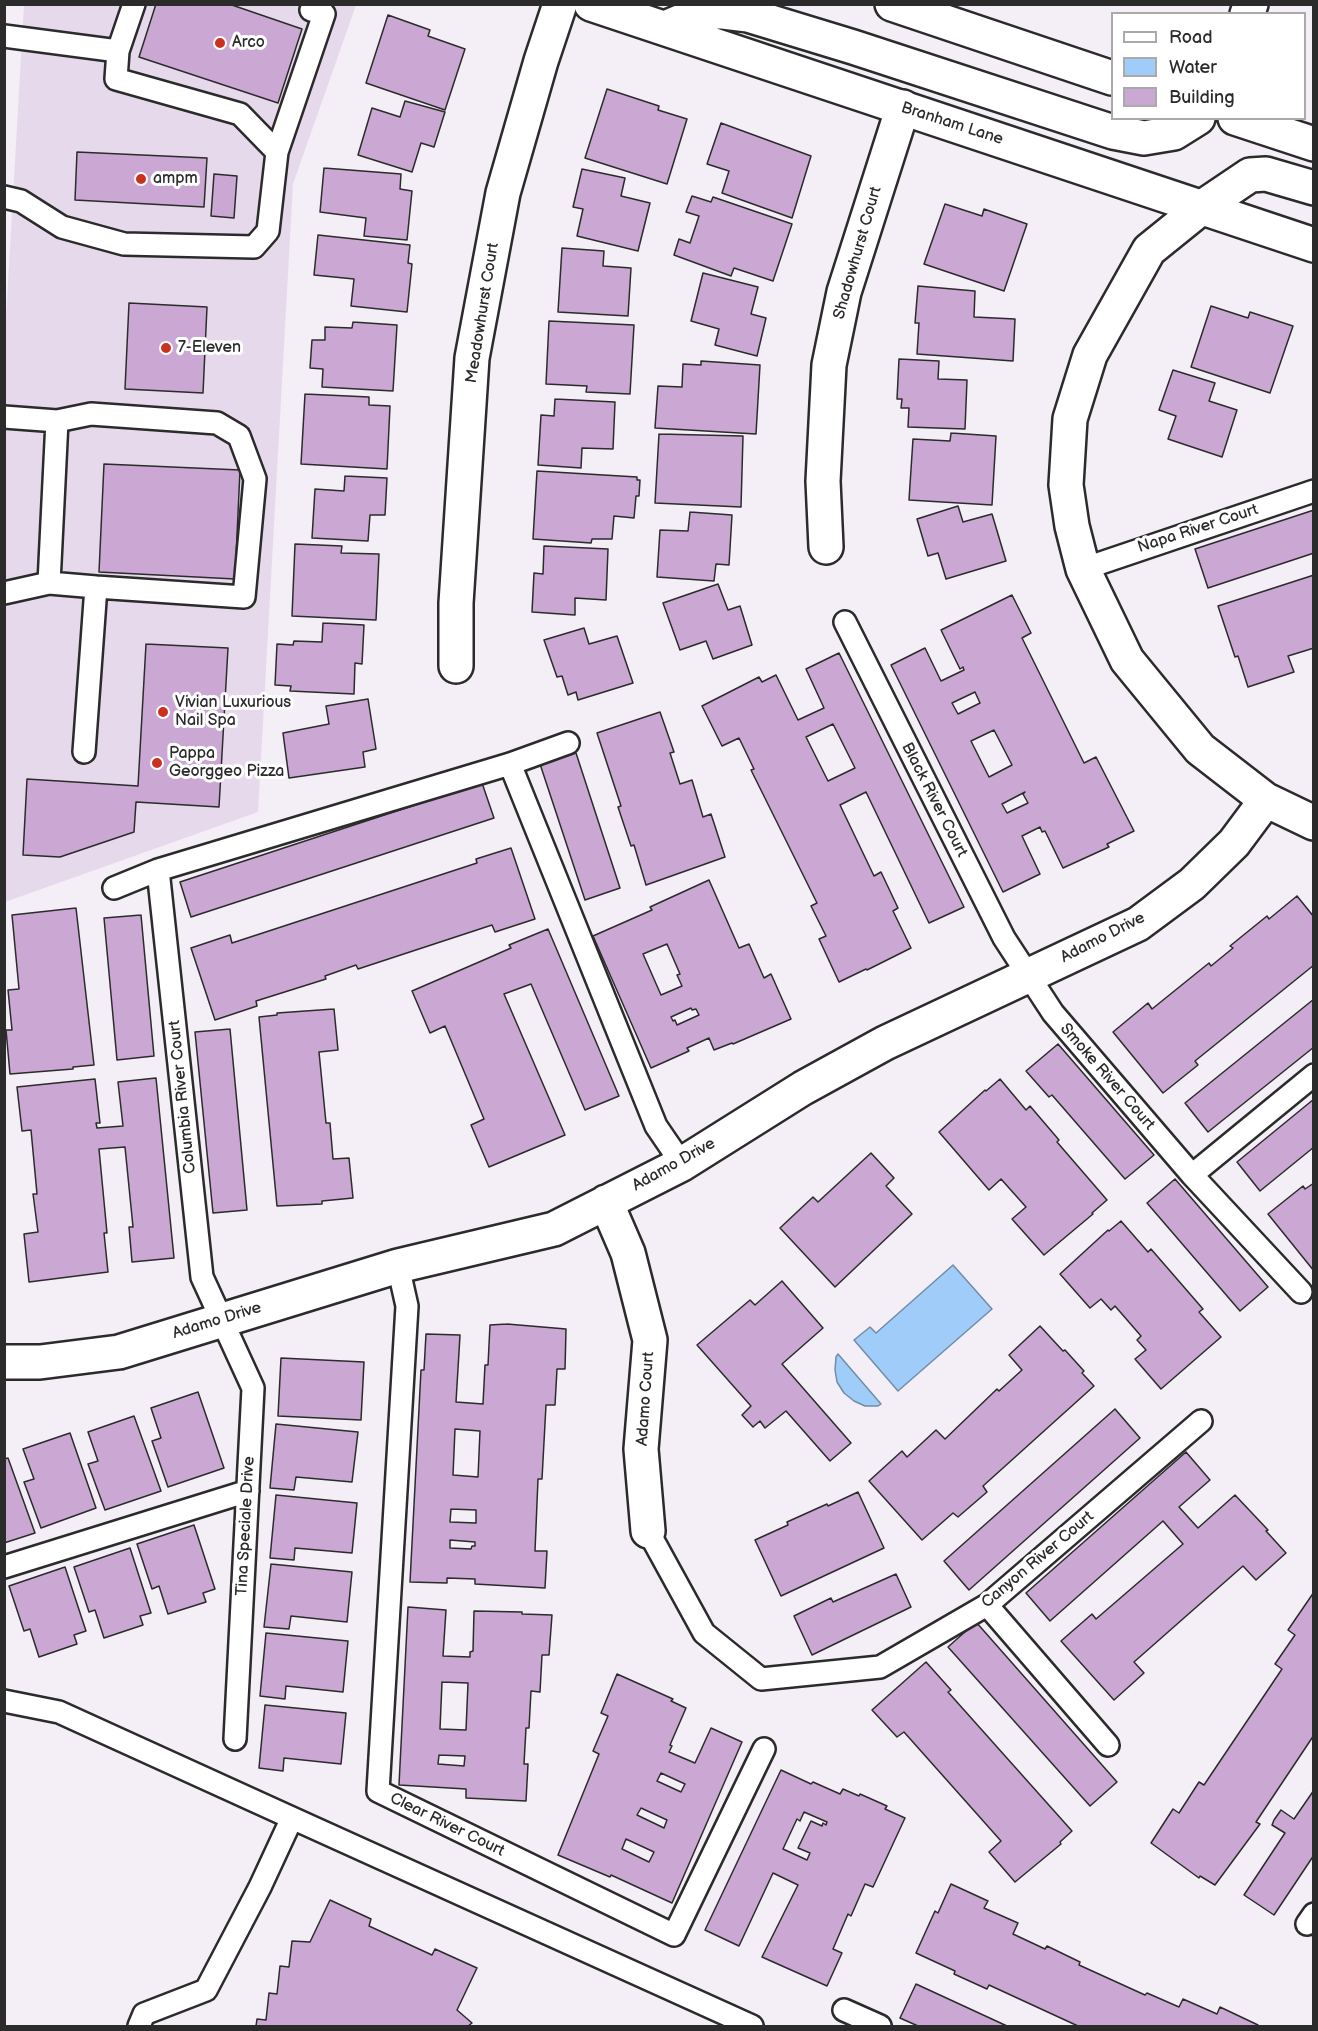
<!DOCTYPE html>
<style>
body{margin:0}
#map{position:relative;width:1318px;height:2031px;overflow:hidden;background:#f4eef6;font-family:"Balsamiq Sans",sans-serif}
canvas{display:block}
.frame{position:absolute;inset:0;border:6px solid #2b2b2b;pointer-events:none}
.legend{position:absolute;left:1111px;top:12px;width:195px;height:108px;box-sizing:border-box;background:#fff;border:2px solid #aaa;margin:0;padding:8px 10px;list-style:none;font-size:18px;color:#2b2b2b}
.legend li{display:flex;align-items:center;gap:12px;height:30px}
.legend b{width:30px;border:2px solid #aaa}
</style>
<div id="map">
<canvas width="1318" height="2031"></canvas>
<div class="frame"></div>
<ul class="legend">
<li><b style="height:8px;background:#fff"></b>Road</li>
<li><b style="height:16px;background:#a0ccfa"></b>Water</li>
<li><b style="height:16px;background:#caa8d3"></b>Building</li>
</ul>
</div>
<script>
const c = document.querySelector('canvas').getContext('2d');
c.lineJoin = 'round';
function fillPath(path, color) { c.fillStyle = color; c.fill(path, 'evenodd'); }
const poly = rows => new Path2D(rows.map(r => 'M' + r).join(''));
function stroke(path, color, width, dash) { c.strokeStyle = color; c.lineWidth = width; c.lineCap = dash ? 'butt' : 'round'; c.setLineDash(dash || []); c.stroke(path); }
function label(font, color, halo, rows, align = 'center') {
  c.font = font + ' "Balsamiq Sans",sans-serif'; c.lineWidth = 6; c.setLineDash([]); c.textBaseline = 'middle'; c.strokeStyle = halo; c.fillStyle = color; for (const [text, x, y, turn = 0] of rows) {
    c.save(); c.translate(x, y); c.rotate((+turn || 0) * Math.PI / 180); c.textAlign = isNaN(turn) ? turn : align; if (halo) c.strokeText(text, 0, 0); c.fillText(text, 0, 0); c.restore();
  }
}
fillPath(poly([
 [24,5,356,5,293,184,258,812,5,902,4,352]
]), '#e7d9ec');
const water = poly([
 [953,1265,992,1309,898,1391,854,1340,870,1327,876,1333,953,1265],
 [838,1354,881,1404,878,1406,865,1406,854,1401,844,1393,837,1382,835,1370,836,1357,838,1354]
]);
fillPath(water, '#a0ccfa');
stroke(water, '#718ca7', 1.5);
const building = poly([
 [156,4,229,4,302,29,278,103,139,57,156,4],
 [388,15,430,30,428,36,465,49,445,110,366,83,388,15],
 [607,89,659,106,658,110,687,119,667,184,585,158,607,89],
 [405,101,445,112,434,147,421,143,412,172,358,155,372,108,400,117,405,101],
 [721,123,811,156,792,218,722,193,729,171,707,164,721,123],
 [77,152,207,158,204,207,75,200,77,152],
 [324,168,401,174,400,189,412,191,407,240,364,236,366,218,320,212,324,168],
 [582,169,625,178,621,196,650,203,638,251,577,236,583,209,573,207,582,169],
 [214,174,237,176,234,218,211,216,214,174],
 [692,196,711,202,713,197,792,224,773,281,734,268,731,276,674,255,679,239,690,243,699,216,686,212,692,196],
 [945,204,982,216,984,209,1027,224,1004,291,924,264,945,204],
 [318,235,410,245,408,263,412,264,407,312,351,306,354,279,314,275,318,235],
 [562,248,604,251,603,266,631,268,628,316,558,312,562,248],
 [703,273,758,287,751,314,766,318,757,356,715,345,719,329,691,321,703,273],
 [918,286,975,291,974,317,1015,319,1013,361,917,354,919,323,915,323,918,286],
 [129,303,207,307,203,393,125,389,129,303],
 [1211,306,1248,318,1250,312,1293,326,1270,393,1191,367,1211,306],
 [549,321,634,325,630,394,586,392,587,386,546,384,549,321],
 [353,322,397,325,393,391,322,387,323,369,310,368,312,340,325,340,325,327,352,328,353,322],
 [899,359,939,361,938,379,967,380,965,429,908,427,909,408,901,408,902,399,897,399,899,359],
 [701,361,760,365,756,434,655,428,658,386,682,387,683,364,701,365,701,361],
 [1173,370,1215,383,1209,401,1237,410,1222,457,1168,439,1176,416,1159,410,1173,370],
 [305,394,369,397,369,405,390,406,387,469,301,464,305,394],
 [555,399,615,402,613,449,582,448,581,468,538,465,541,415,554,416,555,399],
 [951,433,996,436,992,505,909,500,913,439,950,441,951,433],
 [659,434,743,436,741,507,655,503,659,434],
 [104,464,240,470,235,579,99,572,104,464],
 [537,471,637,477,637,480,640,480,639,496,636,496,634,518,614,516,612,539,592,539,591,543,533,539,537,471],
 [345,476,387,478,385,515,370,515,368,541,312,538,315,489,344,491,345,476],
 [958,506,963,522,992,514,1006,561,946,579,938,553,928,556,917,519,958,506],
 [1314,510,1314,553,1208,588,1195,549,1314,510],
 [690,512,732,515,729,565,716,564,714,581,657,577,660,530,688,531,690,512],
 [295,544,342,546,341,553,379,554,376,620,292,616,295,544],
 [544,546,608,549,606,600,575,598,575,615,532,612,534,573,543,574,544,546],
 [1314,575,1314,648,1288,656,1294,672,1248,687,1238,656,1235,657,1218,606,1314,575],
 [718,584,728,610,740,606,752,645,713,659,706,641,680,650,663,603,718,584],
 [1012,595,1031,633,1022,638,1084,763,1096,757,1134,831,1107,844,1109,847,1063,868,1045,831,1042,832,1040,827,1022,836,1040,874,1003,892,891,665,925,648,941,681,964,670,963,667,960,669,941,630,1012,595],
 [975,692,980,703,958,714,952,703,975,692],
 [994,730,1012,765,989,777,971,741,994,730],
 [1025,792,1023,794,1028,803,1007,813,1002,804,1025,792],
 [323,623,364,625,362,664,355,663,354,694,290,691,291,686,275,685,277,644,293,645,294,641,322,642,323,623],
 [584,628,589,644,617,636,633,683,578,700,576,692,568,695,562,676,557,677,544,640,584,628],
 [146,644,228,648,219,807,136,802,134,832,60,857,23,855,27,779,138,786,146,644],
 [839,653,964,907,929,923,866,792,840,805,874,876,881,872,898,908,893,911,911,948,867,970,866,969,839,982,819,939,826,936,811,906,817,903,751,770,754,769,739,738,722,746,702,706,759,677,762,682,776,675,798,720,824,708,806,669,839,653],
 [833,724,855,768,828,781,806,737,833,724],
 [368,699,376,749,363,752,365,767,289,778,283,733,329,724,326,706,368,699],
 [660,712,674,752,670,753,680,784,692,780,703,817,711,814,725,857,646,885,634,845,631,846,618,807,621,806,597,733,660,712],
 [576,753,620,888,585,900,540,764,576,753],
 [482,783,494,818,191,917,180,882,482,783],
 [511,848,535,919,495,932,492,925,358,969,356,965,325,976,326,979,256,1001,257,1006,215,1020,191,948,230,935,232,943,477,863,476,859,511,848],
 [709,880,739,948,749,944,764,978,771,974,791,1019,733,1044,732,1043,714,1050,709,1038,687,1048,689,1051,651,1068,593,936,652,910,650,907,709,880],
 [667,944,680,974,677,975,682,986,661,995,643,954,667,944],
 [691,1008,692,1010,696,1009,699,1015,677,1025,675,1020,673,1021,671,1017,691,1008],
 [1297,896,1314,917,1314,965,1195,1061,1198,1065,1163,1093,1113,1032,1148,1003,1152,1009,1209,963,1211,966,1233,948,1230,946,1267,916,1269,919,1297,896],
 [76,908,94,1065,73,1067,73,1069,10,1074,6,1030,12,1030,8,990,19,989,12,915,76,908],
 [141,915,154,1056,117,1060,104,918,141,915],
 [548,929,619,1096,585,1110,531,984,504,994,565,1135,489,1167,471,1125,484,1119,445,1026,430,1033,412,991,486,959,511,948,509,945,548,929],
 [1314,999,1314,1047,1208,1132,1185,1103,1314,999],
 [334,1009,338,1050,319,1052,326,1123,330,1123,333,1159,349,1158,353,1198,322,1201,322,1204,277,1206,259,1017,277,1015,277,1013,334,1009],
 [230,1029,247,1210,213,1213,195,1032,230,1029],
 [1058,1044,1154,1155,1125,1179,1052,1095,1049,1097,1026,1071,1058,1044],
 [156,1078,174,1258,132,1262,129,1227,133,1227,125,1147,99,1149,107,1233,104,1233,108,1272,29,1282,24,1234,38,1232,33,1194,37,1194,31,1130,22,1131,17,1087,95,1079,100,1123,96,1123,97,1128,123,1126,118,1082,156,1078],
 [1000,1079,1026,1110,1030,1106,1059,1140,1057,1142,1107,1200,1092,1213,1093,1214,1044,1255,1012,1219,1026,1207,1001,1179,989,1190,939,1132,985,1090,986,1091,1000,1079],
 [1314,1099,1314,1147,1260,1191,1237,1162,1314,1099],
 [871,1153,894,1178,886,1186,912,1214,835,1287,780,1228,813,1197,818,1202,871,1153],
 [1175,1179,1268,1287,1240,1311,1147,1203,1175,1179],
 [1314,1183,1314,1271,1268,1214,1303,1186,1305,1189,1314,1183],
 [1121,1221,1148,1252,1151,1249,1203,1309,1199,1312,1221,1337,1161,1389,1135,1359,1146,1350,1137,1340,1141,1336,1115,1306,1111,1310,1101,1299,1090,1308,1060,1274,1108,1230,1109,1231,1121,1221],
 [782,1281,823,1328,782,1364,851,1443,830,1461,786,1411,765,1428,760,1421,753,1427,742,1415,751,1406,697,1345,750,1300,755,1305,782,1281],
 [507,1324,566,1329,565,1369,557,1369,555,1405,546,1405,542,1479,538,1479,535,1551,547,1551,545,1588,475,1584,475,1579,447,1578,447,1583,410,1582,421,1370,424,1370,426,1334,460,1335,456,1402,483,1404,485,1365,488,1365,490,1325,507,1324],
 [455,1429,480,1431,478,1477,453,1475,455,1429],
 [451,1509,476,1510,476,1523,450,1522,451,1509],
 [450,1540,475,1542,475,1546,472,1546,471,1549,450,1548,450,1540],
 [1040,1326,1063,1351,1065,1350,1084,1371,1082,1373,1094,1386,983,1486,987,1492,958,1517,953,1513,922,1540,869,1481,902,1451,907,1457,936,1430,945,1439,997,1389,999,1391,1022,1370,1009,1355,1040,1326],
 [281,1358,364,1362,361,1420,278,1416,281,1358],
 [198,1392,224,1468,168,1487,152,1441,161,1438,151,1408,198,1392],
 [1115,1409,1140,1438,969,1590,944,1561,1115,1409],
 [134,1416,161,1491,105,1510,88,1464,98,1461,88,1432,134,1416],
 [276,1424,358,1432,352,1482,296,1477,294,1490,270,1488,276,1424],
 [70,1433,96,1508,41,1528,24,1482,34,1479,23,1449,70,1433],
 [1186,1452,1210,1480,1179,1507,1198,1528,1235,1495,1268,1530,1266,1531,1286,1553,1256,1580,1243,1566,1134,1662,1144,1673,1114,1700,1061,1641,1092,1614,1096,1619,1183,1544,1163,1521,1050,1621,1026,1593,1186,1452],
 [8,1458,35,1533,4,1543,4,1459,8,1458],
 [858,1492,884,1548,781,1596,755,1540,788,1525,787,1522,827,1504,828,1506,858,1492],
 [276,1495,357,1503,352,1553,295,1548,294,1560,270,1558,276,1495],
 [194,1525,215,1589,203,1593,206,1602,168,1614,159,1586,152,1589,137,1544,194,1525],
 [130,1548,151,1613,140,1616,143,1625,104,1638,95,1610,89,1612,74,1567,130,1548],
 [271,1564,352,1572,347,1622,291,1616,289,1629,264,1627,271,1564],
 [65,1567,86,1631,74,1635,77,1644,39,1657,30,1629,24,1631,9,1586,65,1567],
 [896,1574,911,1607,812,1655,794,1616,831,1598,833,1602,896,1574],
 [1314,1592,1314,1735,1256,1822,1260,1824,1215,1885,1200,1876,1199,1878,1151,1843,1173,1809,1179,1813,1199,1782,1204,1785,1282,1669,1275,1664,1295,1635,1288,1630,1314,1592],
 [408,1607,446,1610,443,1656,470,1657,470,1652,473,1651,474,1611,522,1612,522,1614,552,1615,549,1655,542,1655,540,1692,531,1691,529,1728,526,1728,524,1764,528,1764,526,1801,466,1798,466,1789,399,1785,408,1607],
 [442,1682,468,1683,466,1730,440,1729,442,1682],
 [439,1755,465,1756,464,1766,438,1764,439,1755],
 [976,1622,1117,1782,1090,1806,948,1647,976,1622],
 [266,1633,348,1641,343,1692,286,1686,285,1699,260,1696,266,1633],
 [926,1662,951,1690,948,1692,1072,1831,1060,1842,1061,1844,1015,1882,989,1852,1001,1841,904,1732,897,1737,872,1710,926,1662],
 [617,1674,673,1699,671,1701,686,1708,670,1745,672,1746,669,1752,695,1763,711,1728,742,1742,672,1903,611,1875,610,1877,558,1855,599,1754,593,1751,608,1716,601,1713,617,1674],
 [661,1773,685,1784,681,1792,657,1781,661,1773],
 [641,1808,667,1820,664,1828,637,1815,641,1808],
 [626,1839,654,1852,649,1862,622,1849,626,1839],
 [265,1705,346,1713,341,1764,284,1758,283,1771,259,1768,265,1705],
 [781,1770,811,1784,813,1782,840,1794,843,1789,859,1796,860,1794,887,1806,885,1809,905,1818,873,1887,865,1884,851,1916,848,1914,833,1949,842,1953,827,1986,762,1957,798,1885,773,1873,739,1946,705,1930,781,1770],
 [804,1812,827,1822,826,1825,823,1823,822,1826,811,1821,798,1848,810,1853,807,1860,783,1849,797,1819,800,1821,804,1812],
 [1314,1790,1314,1855,1274,1915,1244,1895,1285,1833,1272,1825,1274,1820,1281,1810,1294,1819,1314,1790],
 [951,1884,988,1901,984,1908,1018,1923,1013,1934,1045,1949,1047,1946,1080,1962,1079,1965,1145,1995,1147,1993,1179,2007,1183,1999,1217,2014,1220,2007,1258,2025,1257,2026,1078,2026,989,1985,987,1989,954,1974,955,1971,916,1953,935,1911,938,1913,951,1884],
 [330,1900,371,1919,369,1926,432,1955,435,1949,477,1968,457,2010,472,2023,468,2026,256,2026,257,2019,266,2020,269,1993,277,1994,280,1966,289,1967,292,1941,310,1942,330,1900],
 [916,1984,1007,2026,918,2026,900,2018,916,1984]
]);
fillPath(building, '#caa8d3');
stroke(building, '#2b2b2b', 1.5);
const service = poly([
 [4,36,118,51,134,4],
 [118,51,116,79,240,114,277,152],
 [4,197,21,201,62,227,124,244,254,247,268,231,277,152,324,14,311,10],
 [4,417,57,421,91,414,217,423,239,436,255,479,244,597,96,587],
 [1083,569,1314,491],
 [49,583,57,421],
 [4,593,49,583,96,587,84,752],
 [845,622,1004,938,1053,1013,1192,1175,1301,1292],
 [510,764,656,1126,682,1164],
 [158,870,202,1277,253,1388,235,1739],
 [114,888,158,870,510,764,568,743],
 [1192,1175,1314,1075],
 [398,1266,407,1306,378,1791,674,1935,764,1749],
 [648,1531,704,1633,761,1679,880,1667,987,1605,1201,1421],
 [4,1567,248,1491],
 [987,1605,1108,1745],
 [4,1701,59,1712,292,1818,260,1887,206,1990,144,2014,139,2026],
 [292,1818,752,2026],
 [1307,1924,1314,1914],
 [844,2010,880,2026]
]);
const minor = poly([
 [1247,14,1251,4],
 [1201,208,1149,250,1090,355,1070,419,1066,485,1072,526,1083,569,1127,660,1200,749,1266,800,1314,823],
 [826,547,823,481,829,365,844,292,903,107],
 [456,666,456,603,472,358,503,193,541,61,560,4],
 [606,1202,628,1253,650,1340,641,1449,648,1531],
 [4,1362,40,1362,119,1352,398,1266,554,1229,682,1164,803,1088,885,1043,1138,924,1192,884,1234,843,1266,800]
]);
const secondary = poly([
 [591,4,1314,245],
 [892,4,1112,78],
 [665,28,703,12,723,12,748,15,853,47,1113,132,1144,138,1174,133,1198,118],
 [1235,118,1314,144],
 [1201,208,1250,175,1266,174,1314,188]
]);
stroke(service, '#2b2b2b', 26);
stroke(minor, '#2b2b2b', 38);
stroke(secondary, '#2b2b2b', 38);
stroke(service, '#fff', 21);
stroke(minor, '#fff', 33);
stroke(secondary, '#fff', 33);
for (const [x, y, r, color] of [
 [220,43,6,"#c8321e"],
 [141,179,6,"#c8321e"],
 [166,348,6,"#c8321e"],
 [163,712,6,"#c8321e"],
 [157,763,6,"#c8321e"]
]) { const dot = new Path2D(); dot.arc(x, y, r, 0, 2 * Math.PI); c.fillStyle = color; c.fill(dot); stroke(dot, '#fff', 2); }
label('16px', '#2b2b2b', '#fff', [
 ["Arco",232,43],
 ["ampm",153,179],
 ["7-Eleven",178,348],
 ["Vivian Luxurious",175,703],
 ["Nail Spa",175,721],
 ["Pappa",169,754],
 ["Georggeo Pizza",169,772]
], 'left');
label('16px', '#2b2b2b', '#fff', [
 ["Branham Lane",952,124,18],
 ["Shadowhurst Court",858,253,-74],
 ["Meadowhurst Court",483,313,-81],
 ["Napa River Court",1198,529,-18],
 ["Black River Court",934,800,63],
 ["Adamo Drive",1103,938,-27],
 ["Smoke River Court",1107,1077,49],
 ["Columbia River Court",183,1097,-96],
 ["Adamo Drive",674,1165,-29],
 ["Adamo Drive",217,1321,-17],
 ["Adamo Court",646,1399,-86],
 ["Tina Speciale Drive",246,1526,-87],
 ["Canyon River Court",1038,1560,-40],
 ["Clear River Court",447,1825,26]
]);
</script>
